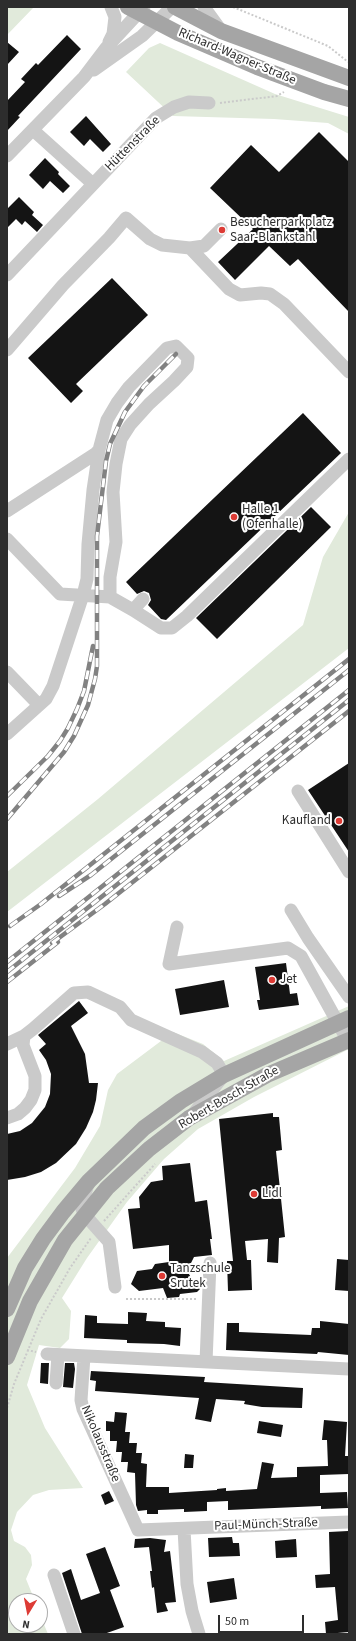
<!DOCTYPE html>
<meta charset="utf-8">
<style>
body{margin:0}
#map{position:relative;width:356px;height:1641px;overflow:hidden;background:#fff;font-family:"Source Sans 3",sans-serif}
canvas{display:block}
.frame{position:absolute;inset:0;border:8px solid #2d2d2d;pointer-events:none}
.north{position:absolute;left:8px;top:1593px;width:40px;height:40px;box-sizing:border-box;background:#fff;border:1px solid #ababab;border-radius:50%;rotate:190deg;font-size:11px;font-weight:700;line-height:16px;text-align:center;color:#2d2d2d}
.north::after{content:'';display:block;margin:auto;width:14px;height:18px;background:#dd3b35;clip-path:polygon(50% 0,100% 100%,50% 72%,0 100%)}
.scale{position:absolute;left:218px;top:1615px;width:86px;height:18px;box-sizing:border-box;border:2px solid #2d2d2d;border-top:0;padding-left:5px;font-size:12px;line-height:14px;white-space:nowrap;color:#2d2d2d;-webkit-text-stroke:3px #fff;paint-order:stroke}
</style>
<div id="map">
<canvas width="356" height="1641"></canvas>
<div class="frame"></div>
<div class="north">N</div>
<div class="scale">50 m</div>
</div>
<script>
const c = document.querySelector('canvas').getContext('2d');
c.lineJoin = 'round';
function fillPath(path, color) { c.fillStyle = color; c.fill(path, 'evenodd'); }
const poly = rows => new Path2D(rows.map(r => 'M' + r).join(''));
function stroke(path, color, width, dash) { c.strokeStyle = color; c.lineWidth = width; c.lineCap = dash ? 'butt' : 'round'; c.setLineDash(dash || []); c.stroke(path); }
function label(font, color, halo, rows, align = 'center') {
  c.font = font + ' "Source Sans 3",sans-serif'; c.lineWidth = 4; c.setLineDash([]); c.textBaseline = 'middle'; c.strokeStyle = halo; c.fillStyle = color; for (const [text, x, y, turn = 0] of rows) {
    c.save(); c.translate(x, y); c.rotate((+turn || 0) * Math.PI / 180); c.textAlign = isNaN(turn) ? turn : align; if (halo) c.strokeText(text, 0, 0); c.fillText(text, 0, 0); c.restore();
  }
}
fillPath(poly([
 [7,7,34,7,7,35],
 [160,43,275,94,349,117,349,134,328,123,274,119,173,116,126,72,149,48],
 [349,512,349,648,7,912,7,872,98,799,303,625,323,557],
 [349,1006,349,1049,254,1097,198,1129,164,1159,127,1202,87,1258,62,1298,71,1311,69,1339,60,1348,39,1345,27,1385,45,1428,83,1488,49,1490,33,1495,17,1512,11,1530,14,1541,25,1547,31,1555,32,1565,26,1579,35,1601,16,1601,16,1625,40,1625,40,1615,48,1634,7,1634,7,1258,75,1168,100,1126,108,1090,117,1074,173,1032,203,1044,224,1061]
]), '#e1eadb');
fillPath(poly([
 [67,35,81,49,18,116,20,117,7,131,7,101,25,82,21,79,36,63,38,65],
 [7,42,19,52,7,65],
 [86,116,111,144,103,152,90,139,84,146,70,132],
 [319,132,349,162,349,312,298,259,290,266,269,246,235,280,218,262,253,229,210,188,251,145,279,172],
 [45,158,59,172,58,174,70,186,63,193,50,181,43,189,29,175],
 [19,197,34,212,32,215,43,225,37,232,25,221,22,225,16,219,7,228,7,209],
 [112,278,148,315,76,384,83,391,71,403,28,358],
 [303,413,341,453,166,620,161,619,148,605,151,600,149,593,144,591,137,594,126,582],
 [311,507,331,527,217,639,196,618],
 [349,763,349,852,308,790],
 [286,963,290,994,297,993,299,1005,259,1010,257,1000,260,1000,255,967],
 [224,980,229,1007,180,1015,175,989],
 [79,1001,88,1013,71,1026,85,1054,89,1083,98,1083,96,1100,93,1112,86,1128,76,1144,56,1163,41,1172,25,1177,7,1180,7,1134,20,1131,32,1123,45,1107,50,1094,51,1074,46,1060,39,1050,46,1044,38,1035],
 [273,1113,273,1117,279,1117,282,1150,276,1151,285,1237,279,1238,278,1263,267,1262,268,1239,245,1241,247,1260,251,1260,252,1290,228,1291,227,1261,233,1261,219,1119],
 [190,1163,195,1202,207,1200,212,1239,210,1239,212,1255,194,1257,187,1271,194,1282,198,1282,201,1288,197,1292,180,1294,179,1297,167,1298,163,1288,139,1291,131,1284,137,1271,152,1269,155,1264,169,1262,169,1245,133,1249,128,1209,140,1208,139,1197,151,1182,163,1180,162,1166],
 [337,1259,349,1260,349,1291,335,1290],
 [128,1312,147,1313,146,1321,165,1322,165,1327,181,1328,180,1346,164,1344,127,1343,127,1340,84,1338,85,1315,97,1316,97,1323,128,1324],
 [320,1321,349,1324,349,1355,318,1352,317,1354,226,1350,227,1323,239,1323,239,1332,311,1335,312,1328,320,1328],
 [41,1363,49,1363,48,1384,40,1383],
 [65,1363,74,1363,75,1369,73,1388,63,1387],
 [91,1371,205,1377,204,1382,303,1388,302,1408,262,1407,244,1404,245,1401,216,1399,211,1422,195,1419,199,1398,95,1391,96,1381,90,1380],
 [115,1412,127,1413,125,1432,130,1432,129,1443,137,1443,136,1453,142,1453,141,1463,147,1464,146,1487,169,1487,169,1493,217,1490,217,1489,226,1488,226,1491,257,1489,262,1462,274,1464,271,1478,297,1477,297,1467,328,1466,327,1440,322,1440,324,1420,347,1422,345,1456,348,1456,349,1474,320,1475,320,1493,347,1492,348,1508,321,1509,321,1506,228,1510,228,1501,207,1502,207,1511,184,1512,184,1509,158,1510,158,1514,147,1514,147,1510,138,1511,136,1505,135,1473,127,1472,128,1462,121,1462,122,1452,116,1452,117,1441,110,1441,110,1431,106,1431,106,1421,114,1422],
 [259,1421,283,1425,281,1437,257,1433],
 [185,1454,194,1455,193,1468,184,1468],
 [109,1491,114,1501,105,1505,101,1495],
 [348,1531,349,1632,326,1634,325,1622,338,1620,335,1587,316,1588,315,1575,330,1574,329,1532],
 [232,1537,233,1543,239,1543,240,1556,209,1557,208,1538],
 [150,1538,166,1540,164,1552,170,1551,176,1602,165,1603,168,1611,157,1613,154,1587,152,1588,150,1571,152,1571,149,1547,134,1548,135,1539],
 [296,1539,297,1557,276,1558,275,1541],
 [105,1547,120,1586,110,1590,124,1627,104,1634,82,1634,62,1573,71,1569,81,1600,100,1593,86,1554],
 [234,1578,237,1599,210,1603,207,1582]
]), '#141414');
stroke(poly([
 [233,7,328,46,348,62],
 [220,103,277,96,284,92],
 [104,1221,155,1164],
 [126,1299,197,1299],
 [27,1350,36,1352],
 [7,1408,14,1384,41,1319,70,1268,91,1238]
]), '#cacaca', 2, [2, 2]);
stroke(poly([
 [204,7,220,29],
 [109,42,113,34,115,17,111,7],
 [94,70,142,36,172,7],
 [33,130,93,184],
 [7,156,84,77,106,48,144,7],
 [190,248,229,289,240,295,261,293,270,294,284,304,349,372],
 [7,275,156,118,174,107,189,102,209,103],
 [7,350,63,285,109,238,126,218,150,239,162,245,190,248,204,246,221,229],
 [7,511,95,454,99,450],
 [7,539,60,594,110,597,133,610,143,599],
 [133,610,161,628,172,628,187,616,349,459],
 [7,672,39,705],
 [7,734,46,699,53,686,83,595,87,579,88,544,93,490,99,450,107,420,117,403,129,387,167,348,176,346,188,358,187,367,174,381,149,404,130,425,121,439,116,464,113,492,116,542,110,577,110,597],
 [298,791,349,872],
 [291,910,308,938,349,997],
 [177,927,169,964,288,948,301,956,349,1043],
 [7,1044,24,1036,33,1029,74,993,88,992,120,1007,131,1020,202,1052,217,1063,224,1075,194,1113],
 [7,1118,18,1114,25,1108,31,1100,35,1090,35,1076,23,1045,24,1036],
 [88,1184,83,1201,82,1209,85,1215,109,1242,115,1287],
 [47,1354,349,1369],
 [84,1356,81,1400,83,1409,138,1530,349,1522],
 [206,1362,210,1263],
 [56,1383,58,1355],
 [184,1529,187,1584,192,1611,199,1634],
 [54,1575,74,1634]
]), '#cacaca', 13);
stroke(poly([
 [128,7,178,33,257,67,324,92,349,99],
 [175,7,221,31,349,78],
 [7,1309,25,1268,43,1239,63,1212,89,1181,144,1128,181,1101,224,1075,349,1018],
 [7,1357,30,1301,65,1240,107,1188,149,1149,189,1118,267,1075,349,1040]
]), '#a5a5a5', 16);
const rail = poly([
 [7,796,48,756,60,741,68,728,77,709,84,691,93,646],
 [7,819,64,752,74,736,88,705,95,679,97,666,97,536,106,461,110,444,125,412,144,386,176,354],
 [59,896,91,875,349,670],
 [10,926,41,904,349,659],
 [52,943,105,904,349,711],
 [7,962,349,690],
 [7,972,349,700],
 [7,982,58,942]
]);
stroke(rail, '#828282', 4.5);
stroke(rail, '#fff', 3, [9]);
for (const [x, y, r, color] of [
 [222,230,4,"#dd3b35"],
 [234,517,4,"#dd3b35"],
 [339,821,4,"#dd3b35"],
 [272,980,4,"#dd3b35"],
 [254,1194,4,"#dd3b35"],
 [162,1276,4,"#dd3b35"]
]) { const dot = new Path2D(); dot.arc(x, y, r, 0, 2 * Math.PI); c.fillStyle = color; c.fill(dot); stroke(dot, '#fff', 1.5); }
label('13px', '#2d2d2d', '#fff', [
 ["Richard-Wagner-Straße",237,57,23],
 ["Hüttenstraße",133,144,-45],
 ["Robert-Bosch-Straße",229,1098,-30],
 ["Nikolausstraße",100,1444,67],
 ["Paul-Münch-Straße",266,1525,-2]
]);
label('13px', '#2d2d2d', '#fff', [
 ["Besucherparkplatz",230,223],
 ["Saar-Blankstahl",230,238],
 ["Halle 1",242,510],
 ["(Ofenhalle)",242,525],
 ["Kaufland",331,821,"right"],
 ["Jet",280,980],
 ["Lidl",262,1194],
 ["Tanzschule",170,1269],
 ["Srutek",170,1284]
], 'left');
</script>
